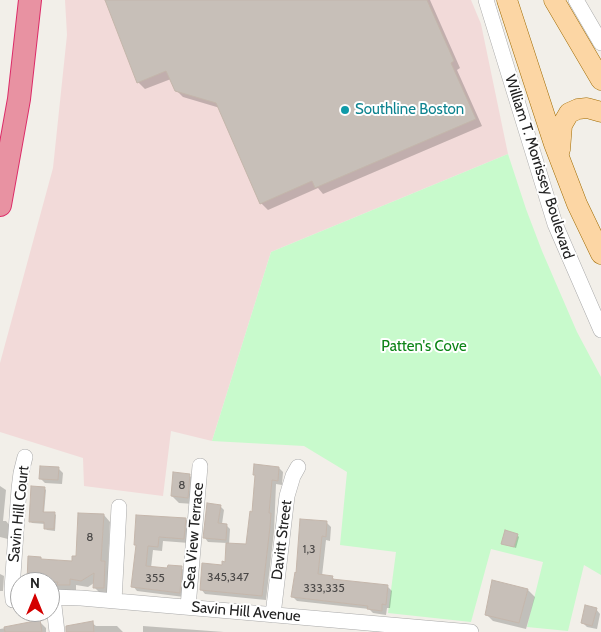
<!DOCTYPE html>
<style>
body{margin:0}
#map{position:relative;width:601px;height:632px;overflow:hidden;background:#f2efe9;font-family:Cabin,sans-serif}
canvas{display:block}
.north{position:absolute;left:10px;top:572px;width:50px;height:50px;box-sizing:border-box;background:#fff;border:1px solid #a7a7a7;border-radius:50%;rotate:0deg;font-size:14px;font-weight:700;line-height:20px;text-align:center;color:#222}
.north::after{content:'';display:block;margin:auto;width:18px;height:22px;background:#d40000;clip-path:polygon(50% 0,100% 100%,50% 72%,0 100%)}
</style>
<div id="map">
<canvas width="601" height="632"></canvas>
<div class="north">N</div>
</div>
<script>
const c = document.querySelector('canvas').getContext('2d');
c.lineJoin = 'round';
function fillPath(path, color) { c.fillStyle = color; c.fill(path, 'evenodd'); }
const poly = rows => new Path2D(rows.map(r => 'M' + r).join(''));
function stroke(path, color, width, dash) { c.strokeStyle = color; c.lineWidth = width; c.lineCap = dash ? 'butt' : 'round'; c.setLineDash(dash || []); c.stroke(path); }
function label(font, color, halo, rows, align = 'center') {
  c.font = font + ' Cabin,sans-serif'; c.lineWidth = 4; c.setLineDash([]); c.textBaseline = 'middle'; c.strokeStyle = halo; c.fillStyle = color; for (const [text, x, y, turn = 0] of rows) {
    c.save(); c.translate(x, y); c.rotate((+turn || 0) * Math.PI / 180); c.textAlign = isNaN(turn) ? turn : align; if (halo) c.strokeText(text, 0, 0); c.fillText(text, 0, 0); c.restore();
  }
}
fillPath(poly([
 [65,0,471,0,481,24,508,154,271,252,212,441,171,431,163,496,84,486,83,458,0,432,0,363,53,168,67,35]
]), '#f2dad9');
fillPath(poly([
 [508,154,526,209,542,251,577,332,601,377,601,575,584,565,568,631,527,627,543,562,491,549,471,622,388,613,396,552,340,545,347,472,304,446,212,441,271,252]
]), '#c8facc');
fillPath(poly([
 [106,0,430,0,460,68,457,70,482,126,323,194,318,188,268,210,261,203,220,108,183,97,176,90,171,79,145,89,138,82],
 [58,468,63,473,62,484,45,483,40,478],
 [279,468,283,472,282,485,276,484,274,532,266,600,205,594,201,589,226,563,227,543,208,542,205,538,220,506,224,510,222,524,226,525,230,529,229,545,247,546,253,513,256,476],
 [189,475,196,482,194,504,179,503,172,496],
 [0,486,6,490,3,521,6,521,10,526,8,539,0,537],
 [44,488,46,490,44,513,54,513,56,515,55,531,47,530,45,528,45,524,32,523,30,521],
 [104,515,110,522,108,565,111,569,110,594,101,594,94,587,94,583,88,587,76,585,76,591,50,590,50,582,40,558,43,561,73,562],
 [186,519,190,524,189,543,163,541,162,551,153,550,151,568,168,569,181,568,186,572,184,597,137,591,133,586,137,547,135,544],
 [326,522,331,527,330,541,326,540,322,576,332,577,336,581,388,587,392,591,390,608,387,608,386,615,373,613,369,609,297,601,293,597],
 [517,535,519,537,516,548,502,543],
 [0,574,4,576,3,591,0,591],
 [528,590,535,597,526,629,493,621,486,614],
 [596,609,600,614,597,629,587,627,582,622],
 [40,622,46,628,46,632,0,632,0,629],
 [92,623,96,626,117,626,123,632,68,632],
 [143,626,224,632,143,632]
]), '#0003');
const building = poly([
 [105,0,427,0,454,61,451,63,476,119,315,188,312,181,260,204,216,103,175,91,166,71,137,83,105,0],
 [254,464,279,467,278,481,272,480,269,513,271,513,270,527,262,596,200,590,202,563,222,565,222,561,225,562,226,543,246,544,250,511,252,512,255,475,253,475,254,464],
 [40,466,59,467,58,480,39,479,40,466],
 [173,472,190,474,188,498,171,496,173,472],
 [31,486,45,487,43,512,55,512,54,529,44,529,44,522,29,522,31,486],
 [207,503,221,505,218,523,227,524,226,540,203,538,207,503],
 [78,513,104,514,101,561,105,561,104,588,93,588,94,573,81,581,70,579,70,585,57,585,58,582,27,582,28,556,41,557,41,559,72,561,72,556,76,556,78,513],
 [136,515,186,518,184,539,159,537,158,547,148,546,146,566,167,568,168,565,182,566,180,593,131,587,136,545,134,545,136,515],
 [300,519,327,521,326,537,322,536,318,574,333,576,332,579,388,585,386,605,382,604,382,611,367,609,368,606,291,597,295,572,296,573,300,519],
 [505,530,518,534,514,547,501,544,505,530],
 [492,580,528,589,519,623,485,615,492,580],
 [585,605,597,608,592,626,581,623,585,605],
 [40,620,42,632,5,632,4,627,40,620],
 [93,621,94,632,66,632,66,626,93,621]
]);
fillPath(building, '#c7bfb8');
stroke(building, '#c4b6ab', 1);
const minor = poly([
 [486,0,555,224,601,330],
 [576,0,601,43],
 [50,597,81,598,471,632],
 [53,597,57,632],
 [13,600,12,589,19,489,21,473,25,457],
 [114,601,119,507],
 [188,607,200,466],
 [273,615,287,496,293,476,298,467]
]);
const major = poly([
 [507,0,554,144,577,204,601,254],
 [554,0,601,80],
 [560,150,562,125,569,113,578,109,587,108,601,112]
]);
const highway = poly([
 [0,205,19,99,30,0]
]);
stroke(minor, '#a9a9a9', 16);
stroke(major, '#a06b00', 21);
stroke(highway, '#dc2a67', 24);
stroke(minor, '#fff', 15);
stroke(major, '#fcd6a4', 20);
stroke(highway, '#e892a2', 22);
for (const [x, y, r, color] of [
 [345,110,5,"#0f9aa8"]
]) { const dot = new Path2D(); dot.arc(x, y, r, 0, 2 * Math.PI); c.fillStyle = color; c.fill(dot); stroke(dot, '#fff', 2); }
label('12px', '#4b4948', null, [
 ["8",182,485],
 ["8",90,537],
 ["1,3",309,549],
 ["345,347",228,577],
 ["355",155,578],
 ["333,335",324,588]
]);
label('15px', '#0d838f', '#fff', [
 ["Southline Boston",355,110]
], 'left');
label('15px', '#222', '#fff', [
 ["William T. Morrissey Boulevard",539,167,72],
 ["Savin Hill Court",19,514,-84],
 ["Sea View Terrace",194,536,-85],
 ["Davitt Street",282,540,-83],
 ["Savin Hill Avenue",246,612,5]
]);
label('15px', '#0c8416', '#fff', [
 ["Patten's Cove",424,347]
]);
</script>
